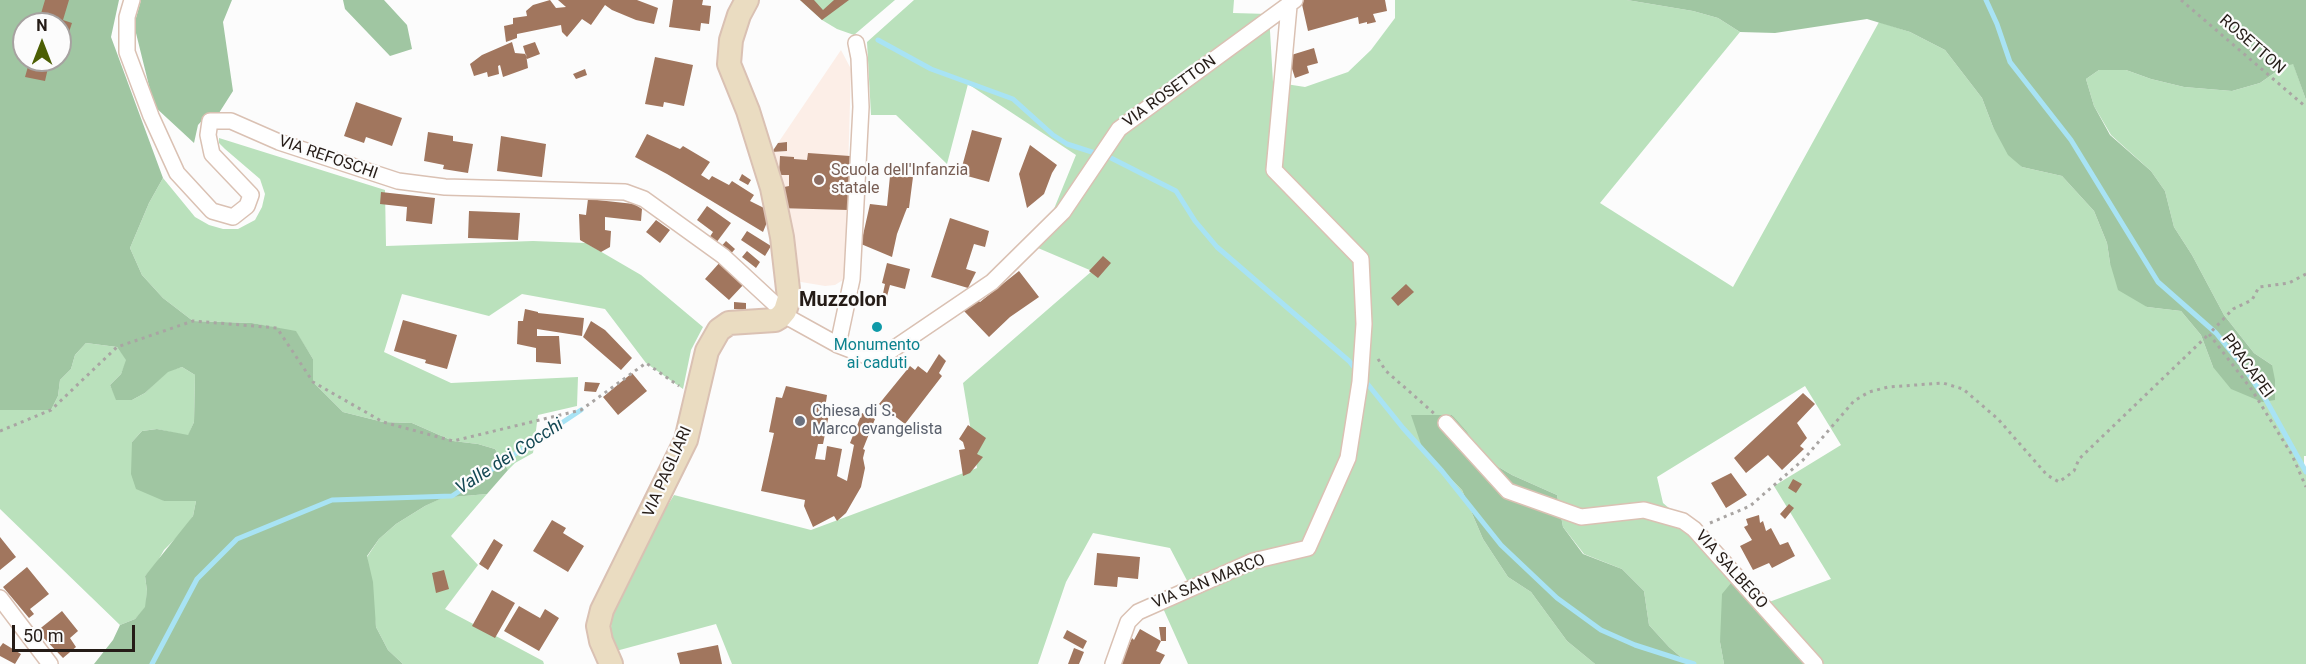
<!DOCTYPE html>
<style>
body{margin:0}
#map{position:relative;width:2306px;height:664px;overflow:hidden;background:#fcfcfc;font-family:Roboto,sans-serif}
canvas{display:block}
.north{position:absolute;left:12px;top:12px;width:60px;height:60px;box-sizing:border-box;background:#fcfcfc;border:2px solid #a6a2a0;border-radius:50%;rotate:0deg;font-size:16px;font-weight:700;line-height:24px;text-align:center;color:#251c17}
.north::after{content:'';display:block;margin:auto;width:21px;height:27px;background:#4c5f04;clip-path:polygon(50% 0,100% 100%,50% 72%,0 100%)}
.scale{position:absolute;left:12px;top:625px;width:123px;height:27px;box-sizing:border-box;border:3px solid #251c17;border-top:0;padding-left:8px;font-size:18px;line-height:21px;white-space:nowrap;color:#251c17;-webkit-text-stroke:4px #fcfcfc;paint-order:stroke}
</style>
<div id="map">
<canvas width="2306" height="664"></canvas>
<div class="north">N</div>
<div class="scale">50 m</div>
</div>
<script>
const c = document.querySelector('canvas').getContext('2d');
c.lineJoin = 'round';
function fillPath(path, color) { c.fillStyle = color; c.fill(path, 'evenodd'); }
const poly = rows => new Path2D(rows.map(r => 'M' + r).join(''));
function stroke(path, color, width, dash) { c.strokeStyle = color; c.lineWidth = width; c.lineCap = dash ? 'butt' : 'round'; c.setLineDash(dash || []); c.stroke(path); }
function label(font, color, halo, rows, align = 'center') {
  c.font = font + ' Roboto,sans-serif'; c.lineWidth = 4.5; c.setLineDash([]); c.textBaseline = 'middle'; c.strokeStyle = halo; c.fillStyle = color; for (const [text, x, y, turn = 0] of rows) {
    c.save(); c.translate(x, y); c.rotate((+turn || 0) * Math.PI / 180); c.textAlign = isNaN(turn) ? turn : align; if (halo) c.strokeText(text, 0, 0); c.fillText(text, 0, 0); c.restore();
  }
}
fillPath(poly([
 [841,50,851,69,845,274,843,280,835,285,825,286,801,282,792,277,772,152,787,151,787,142,778,143]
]), '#fceee7');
fillPath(poly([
 [800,0,895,0,854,35,837,29,822,20],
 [914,0,1234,0,1233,13,1269,14,1273,82,1305,87,1348,72,1371,50,1395,18,1395,0,1627,0,1693,11,1718,18,1740,32,1600,203,1733,287,1879,22,1910,32,1945,50,1982,98,1993,127,2022,167,2062,176,2094,211,2107,243,2110,263,2147,307,2181,311,2201,335,2213,367,2272,365,2254,353,2224,315,2192,255,2174,227,2165,191,2151,171,2111,135,2094,106,2086,79,2099,70,2126,70,2151,79,2184,87,2232,91,2260,83,2283,67,2293,63,2306,100,2306,456,2304,456,2304,469,2306,473,2306,664,1817,664,1761,605,1831,579,1774,486,1841,445,1805,386,1657,477,1663,503,1694,529,1736,577,1720,642,1724,664,1689,664,1669,647,1649,625,1644,591,1622,569,1584,554,1563,527,1557,495,1512,475,1480,456,1452,415,1423,450,1462,490,1483,539,1508,577,1531,592,1567,641,1595,664,1188,664,1162,606,1193,592,1170,548,1093,533,1066,582,1038,664,732,664,716,624,616,651,611,629,612,605,647,539,674,495,811,530,977,468,963,383,1092,271,1038,248,1076,155,968,84,947,164,896,115,871,115,867,42],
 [219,138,385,190,386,246,533,241,586,243,641,275,703,327,691,350,683,389,646,363,605,309,522,294,489,316,402,294,384,352,451,383,578,377,577,406,538,415,533,453,515,463,508,470,495,449,478,444,453,441,412,423,383,422,343,412,313,382,313,359,296,332,252,323,193,321,163,298,142,275,130,248,149,203,163,178,195,217,209,225,223,229,238,229,255,220,262,207,265,194,260,179,225,149,219,143],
 [86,343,117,347,127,360,121,374,110,385,117,400,132,400,145,393,168,371,182,367,195,375,194,422,188,436,157,429,142,431,132,442,164,501,196,501,193,516,185,529,164,550,156,564,145,576,147,591,146,607,135,619,120,625,0,509,0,410,51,410,58,396,60,380,71,369,75,355],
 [487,494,451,536,478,565,445,609,543,661,544,664,403,664,388,650,376,627,367,557,379,539,396,524,425,506,441,498]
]), '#bae1bc');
fillPath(poly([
 [0,0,119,0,111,37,163,178,149,203,130,248,142,275,163,298,193,321,252,323,296,331,313,359,313,382,343,412,383,422,412,423,453,441,478,444,495,449,508,470,487,494,442,498,425,506,396,524,379,539,367,556,373,582,376,627,388,650,403,664,94,664,113,640,120,625,135,619,145,607,147,591,145,576,193,516,196,501,164,501,136,489,131,474,132,442,142,431,157,429,188,435,194,422,195,375,182,367,168,372,145,393,132,400,116,400,110,385,121,374,126,360,117,347,86,343,75,355,71,369,60,380,58,396,51,410,0,410],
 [24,24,60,24,60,60,24,60],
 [141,0,232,0,223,22,233,91,219,113,207,115,198,125,194,143,154,106,134,25],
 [343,0,384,0,407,25,412,49,390,56,345,9],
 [1627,0,2306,0,2306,100,2293,64,2283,67,2260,83,2232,91,2184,87,2151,79,2126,70,2099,70,2086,79,2094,106,2110,135,2151,171,2165,191,2174,227,2192,255,2224,315,2254,353,2272,365,2275,380,2275,400,2262,402,2231,389,2213,367,2201,335,2181,311,2147,307,2118,290,2110,263,2107,243,2094,211,2062,176,2022,167,2008,155,1993,127,1982,98,1945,50,1910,32,1867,19,1775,33,1740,32,1718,18,1693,11],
 [1411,415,1452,415,1467,432,1480,456,1512,475,1557,495,1563,527,1583,554,1622,569,1644,591,1649,625,1669,647,1689,664,1595,664,1567,641,1531,592,1508,577,1483,539,1462,490,1423,450],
 [1736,577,1817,664,1724,664,1720,642,1722,594]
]), '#a0c6a2');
stroke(poly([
 [1986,0,1997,24,2010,62,2071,140,2158,282,2216,333,2245,369,2266,400,2306,472],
 [878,40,931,69,1013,99,1053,135,1067,144,1095,153],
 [1111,158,1176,191,1195,221,1217,247,1349,361,1403,428,1442,471,1501,545,1557,598,1601,630,1635,645,1694,664],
 [152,664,197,579,237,539,332,500,452,496,581,410]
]), '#a8e3f4', 5);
fillPath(poly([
 [45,0,69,0,63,20,72,23,66,41,60,39,60,24,54,24,55,22,40,17],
 [550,0,556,8,566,7,558,0,637,0,658,8,654,24,636,20,612,10,605,5,591,25,582,19,567,37,562,32,561,25,517,34,517,38,506,42,504,26,513,24,513,18,527,16,526,11,533,5],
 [673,0,703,0,702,5,711,6,709,24,701,23,700,31,669,27],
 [800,0,814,0,823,10,834,0,849,0,822,20],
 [1301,0,1385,0,1387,11,1373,14,1376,22,1367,24,1367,22,1359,24,1358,17,1308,31],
 [512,42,515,53,526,54,528,68,503,77,500,65,498,66,499,74,488,77,487,72,474,76,470,64,482,55],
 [535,42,540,54,527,59,523,46],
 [1314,48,1318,63,1307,66,1309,73,1295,78,1288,56],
 [655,57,693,65,684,106,664,102,663,107,645,104],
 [29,63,48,68,45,81,25,77],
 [585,69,587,75,576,79,573,74],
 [356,102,402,118,392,146,366,137,364,143,344,136],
 [972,130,1002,138,989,182,960,174],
 [428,132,453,136,453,141,473,144,468,173,443,169,444,165,424,161],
 [647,134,680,149,683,146,710,162,701,175,709,180,712,176,729,185,732,181,754,195,750,201,768,210,770,215,763,232,667,174,635,157],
 [501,136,546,144,542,177,497,171],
 [787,142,787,151,772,152,778,143],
 [1030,145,1057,165,1052,173,1044,194,1027,208,1019,174],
 [808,153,850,156,848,210,778,208,779,188,789,186,789,175,779,175,780,156,794,157,794,159,807,160],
 [742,174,751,180,748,185,739,180],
 [890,176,913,177,909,208,907,208,905,213,897,234,892,257,861,244,870,204,887,206],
 [381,192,435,198,432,224,406,221,407,207,380,204],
 [588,199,634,204,642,209,641,221,605,217,605,230,611,231,610,247,601,252,580,240,579,214,586,215],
 [707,206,731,223,716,243,709,238,713,232,697,220],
 [469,211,520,213,518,240,468,238],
 [950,218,989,231,985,247,974,244,966,269,976,272,968,288,931,277],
 [656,220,670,230,660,243,646,232],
 [747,231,771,246,765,256,741,240],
 [726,241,735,249,728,257,719,249],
 [747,251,760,262,756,268,742,257],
 [1103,256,1111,263,1098,278,1089,271],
 [721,261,745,283,729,300,705,279],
 [887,263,910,269,905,289,890,285,886,300,882,298,885,284,882,283],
 [1019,271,1039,297,1010,317,989,337,964,311,976,299,980,302],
 [1406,284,1414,292,1398,306,1391,298],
 [734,302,746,303,746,310,734,309],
 [525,309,538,312,538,313,584,318,582,336,537,329,537,336,559,336,561,364,536,362,536,348,517,344,518,321,523,321],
 [403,320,457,335,447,369,425,363,426,360,394,351],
 [591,321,605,330,632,358,621,370,583,337],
 [939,354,946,361,939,373,942,376,905,424,879,404,910,366,915,370,918,366,927,373],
 [632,373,647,391,618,415,603,397],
 [585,382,600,383,596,392,584,391],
 [786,386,827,395,825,408,830,409,823,444,818,444,815,459,825,460,827,446,842,449,837,476,847,481,854,445,850,443,862,413,875,419,863,449,865,450,863,458,865,468,861,487,846,513,837,521,834,516,813,527,804,506,805,500,761,491,774,433,769,432,776,397,782,398],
 [1803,393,1815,404,1797,423,1807,438,1800,446,1804,449,1782,470,1768,455,1746,473,1734,458],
 [968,425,986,438,977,454,983,457,970,473,963,476,959,450,965,449,963,442,959,439],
 [1731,473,1747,495,1726,508,1711,483],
 [1793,479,1802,484,1796,493,1788,488],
 [1789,504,1794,508,1785,519,1780,514],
 [1759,515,1760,523,1763,521,1766,531,1771,528,1780,545,1788,542,1795,556,1772,568,1769,563,1753,570,1740,546,1752,540,1744,527,1748,525,1746,519],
 [552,520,566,528,563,533,584,546,568,572,533,551],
 [0,537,16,557,0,570],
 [494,539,503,545,488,570,479,564],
 [1097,553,1140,557,1138,579,1118,577,1117,587,1094,585],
 [27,567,49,594,30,609,34,614,29,618,3,587],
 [444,570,449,589,436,593,432,573],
 [492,590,515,603,495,638,472,626],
 [519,606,540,618,545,609,559,618,539,651,504,631],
 [62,611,78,631,70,638,76,647,63,658,37,631],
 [1159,627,1166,627,1166,641,1161,641],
 [1140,629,1161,641,1156,651,1165,655,1160,664,1121,664,1132,638,1134,640],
 [1067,630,1087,641,1083,649,1063,638],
 [3,643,21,654,15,664,0,656,0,647],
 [718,645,722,664,680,664,677,653],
 [1074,648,1084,652,1079,664,1068,664]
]), '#a1765e');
const street = poly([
 [132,0,127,17,127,52,151,116,177,173,212,211,233,217,247,206,251,195,212,154,208,135,210,121,231,121,279,142,398,181,445,187,625,192,644,199,723,256,791,319,838,345,877,360,992,282,1063,212,1119,129,1295,0],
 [838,345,852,279,861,107,859,58,856,43],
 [1446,423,1508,491,1581,517,1644,510,1683,521,1694,529,1815,664],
 [0,598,50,664],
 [1113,664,1128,622,1138,612,1253,561,1308,548,1348,458,1360,382,1364,324,1361,259,1274,170,1289,6]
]);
const secondary = poly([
 [611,664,601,641,598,626,602,610,686,440,707,351,719,330,729,323,775,320,780,317,785,311,789,298,782,237,772,188,748,111,729,64,731,40,739,15,747,0]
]);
stroke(street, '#dac1b3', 18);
stroke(secondary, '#dac1b3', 26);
stroke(poly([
 [2181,0,2306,107],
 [2306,274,2289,283,2259,287,2252,300,2233,309,2209,334,2252,390,2292,455,2306,487],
 [1378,359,1386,371,1436,415],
 [0,431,51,410,117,347,193,321,277,328,313,382,383,422,453,441,581,410,646,363,679,386],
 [1710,523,1750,506,1803,460,1854,401,1869,392,1888,387,1943,383,1963,389,1998,419,2047,475,2059,482,2074,471,2079,459,2209,334]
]), '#a9a5a3', 3, [3, 4.5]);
stroke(street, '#fff', 15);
stroke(secondary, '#eadcc1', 22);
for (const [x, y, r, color] of [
 [819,180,6,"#8d6e63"],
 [877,327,6,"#0f9aa8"],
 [800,421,6,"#6b7280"]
]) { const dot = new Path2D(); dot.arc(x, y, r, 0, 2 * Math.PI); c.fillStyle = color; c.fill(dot); stroke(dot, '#fcfcfc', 2); }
label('16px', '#251c17', '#fcfcfc', [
 ["ROSETTON",2252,45,41],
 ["VIA ROSETTON",1170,92,-36],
 ["VIA REFOSCHI",328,158,19],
 ["PRACAPEI",2247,366,54],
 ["VIA PAGLIARI",668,472,-66],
 ["VIA SALBEGO",1731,570,48],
 ["VIA SAN MARCO",1209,582,-22]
]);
label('16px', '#785e54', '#fcfcfc', [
 ["Scuola dell'Infanzia",831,171],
 ["statale",831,189]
], 'left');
label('16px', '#0d838f', '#fcfcfc', [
 ["Monumento",877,346],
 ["ai caduti",877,364]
]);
label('16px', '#5b616d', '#fcfcfc', [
 ["Chiesa di S.",812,412],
 ["Marco evangelista",812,430]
], 'left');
label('italic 18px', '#134753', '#fcfcfc', [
 ["Valle dei Cocchi",510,457,-33]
]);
label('bold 20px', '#251c17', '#fcfcfc', [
 ["Muzzolon",843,301]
]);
</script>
